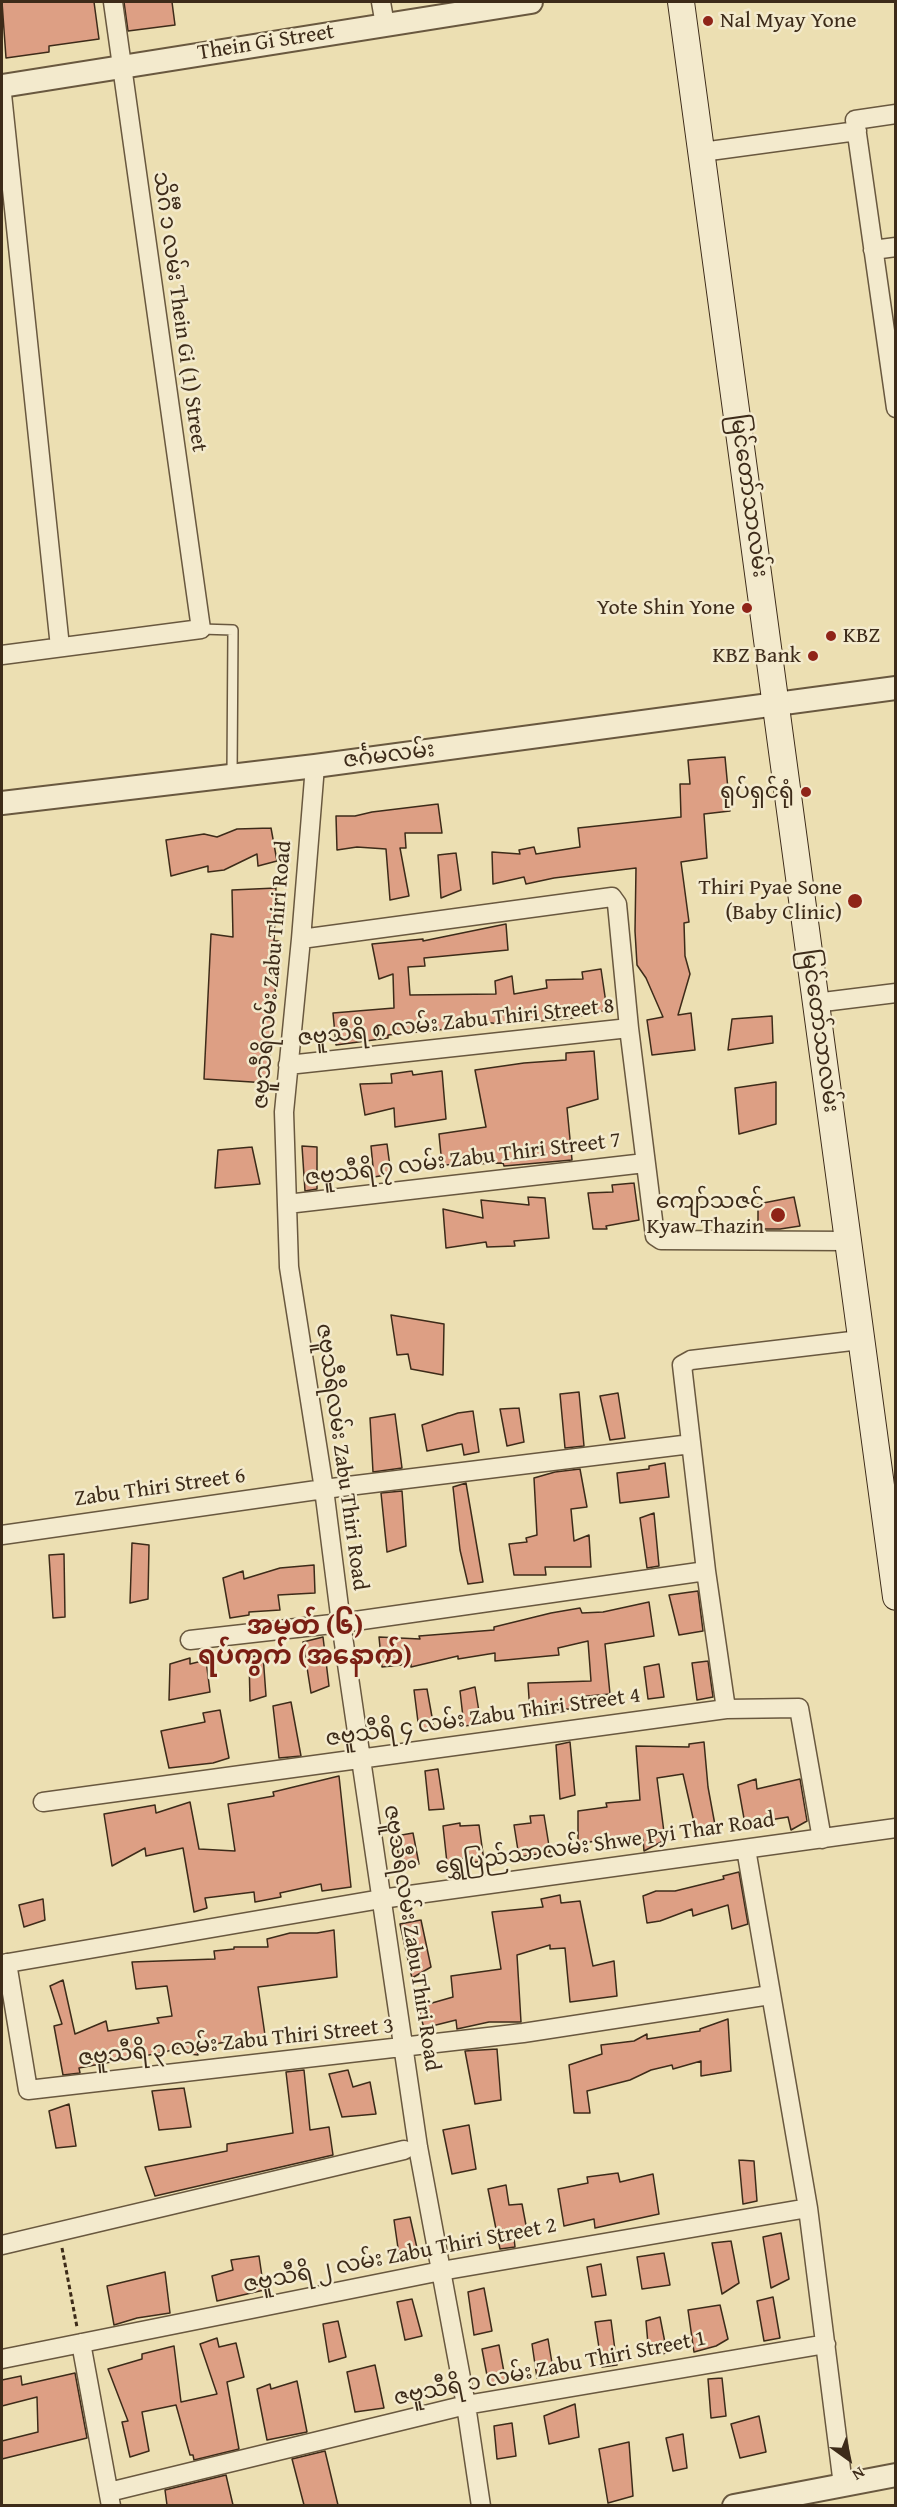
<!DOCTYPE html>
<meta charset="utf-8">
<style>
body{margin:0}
#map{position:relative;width:897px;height:2507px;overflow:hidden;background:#ecdfb2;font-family:"Gentium Book Plus",serif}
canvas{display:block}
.frame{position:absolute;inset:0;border:3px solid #3d2b19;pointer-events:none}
.north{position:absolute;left:819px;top:2429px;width:60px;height:60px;-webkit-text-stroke:4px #f3eacd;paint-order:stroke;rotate:147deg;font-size:16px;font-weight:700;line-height:24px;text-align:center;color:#3d2b19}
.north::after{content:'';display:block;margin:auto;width:21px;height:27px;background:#3d2b19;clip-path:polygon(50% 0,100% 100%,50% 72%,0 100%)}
</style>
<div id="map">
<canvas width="897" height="2507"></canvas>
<div class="frame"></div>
<div class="north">N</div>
</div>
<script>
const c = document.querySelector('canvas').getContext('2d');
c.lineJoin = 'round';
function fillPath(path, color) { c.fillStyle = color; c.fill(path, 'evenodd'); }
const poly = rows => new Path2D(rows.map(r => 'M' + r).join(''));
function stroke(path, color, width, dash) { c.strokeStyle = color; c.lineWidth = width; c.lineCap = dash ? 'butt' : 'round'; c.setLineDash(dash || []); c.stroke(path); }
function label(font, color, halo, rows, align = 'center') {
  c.font = font + ' "Gentium Book Plus","Noto Sans Myanmar",serif'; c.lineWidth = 5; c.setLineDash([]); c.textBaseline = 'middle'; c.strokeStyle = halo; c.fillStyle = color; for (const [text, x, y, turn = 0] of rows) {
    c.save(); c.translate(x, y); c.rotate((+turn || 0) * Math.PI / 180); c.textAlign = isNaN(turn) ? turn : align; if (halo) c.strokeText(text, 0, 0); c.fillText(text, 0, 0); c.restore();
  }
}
const building = poly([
 [2,2,94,2,99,39,49,46,49,52,6,58,2,2],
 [124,2,172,2,175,25,128,31,124,2],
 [725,757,730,811,704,814,707,858,681,862,689,922,684,923,685,956,690,974,678,1015,691,1013,695,1050,652,1055,647,1020,663,1017,646,978,637,965,635,931,636,868,554,878,526,884,524,877,493,884,492,852,520,854,519,850,534,847,536,854,580,847,578,828,681,817,680,784,690,784,688,760,725,757],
 [438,804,442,833,405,833,406,848,400,848,409,896,390,900,386,849,357,847,337,850,336,816,355,816,372,812,438,804],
 [271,828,277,861,258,866,257,854,224,870,208,872,208,866,171,876,166,840,204,834,217,837,237,829,271,828],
 [456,853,461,890,441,898,438,855,456,853],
 [276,888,274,941,279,941,268,1083,204,1079,211,934,233,937,232,890,276,888],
 [506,924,508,950,424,958,425,966,408,967,410,995,496,994,495,981,512,976,514,994,547,988,546,980,583,979,582,972,601,969,607,1010,567,1019,500,1024,468,1020,468,1027,388,1035,388,1038,336,1045,333,1013,394,1008,393,974,379,979,372,944,423,939,423,941,506,924],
 [772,1016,773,1043,728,1050,732,1019,772,1016],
 [594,1051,598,1099,567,1108,572,1160,504,1166,503,1163,442,1165,439,1134,486,1127,475,1070,524,1063,566,1060,566,1053,594,1051],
 [412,1071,413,1075,442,1071,446,1119,395,1127,394,1108,365,1115,360,1084,392,1083,391,1074,412,1071],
 [776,1082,776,1124,739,1134,735,1088,776,1082],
 [387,1144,391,1174,374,1177,371,1146,387,1144],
 [302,1146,317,1147,317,1189,305,1191,302,1146],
 [252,1147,260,1184,215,1188,218,1150,252,1147],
 [634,1183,639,1220,606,1226,607,1229,593,1229,588,1193,613,1192,612,1185,634,1183],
 [528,1197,545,1198,549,1238,514,1241,515,1246,487,1247,486,1242,446,1248,443,1209,483,1218,481,1200,529,1205,528,1197],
 [794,1197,800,1226,780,1229,758,1229,758,1204,794,1197],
 [391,1315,444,1324,443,1375,411,1369,408,1354,397,1355,391,1315],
 [579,1392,584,1446,565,1448,560,1394,579,1392],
 [618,1393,625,1438,610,1440,600,1396,618,1393],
 [519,1408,524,1442,507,1446,500,1409,519,1408],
 [473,1411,479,1452,464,1455,462,1444,427,1451,422,1425,458,1413,473,1411],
 [395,1414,402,1468,373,1472,370,1418,395,1414],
 [665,1463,669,1497,620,1503,617,1473,649,1469,649,1466,665,1463],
 [580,1469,587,1507,571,1509,574,1541,589,1535,591,1567,545,1567,546,1575,514,1575,509,1544,527,1542,526,1538,537,1535,534,1478,555,1472,580,1469],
 [466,1483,483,1582,468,1584,460,1550,453,1487,466,1483],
 [402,1491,406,1546,387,1552,381,1493,402,1491],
 [654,1513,659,1566,647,1568,640,1518,654,1513],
 [132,1543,149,1545,148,1599,130,1603,132,1543],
 [64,1554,65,1617,53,1618,49,1555,64,1554],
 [314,1565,315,1593,278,1595,280,1610,249,1612,249,1615,230,1618,223,1578,243,1571,244,1579,280,1568,314,1565],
 [698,1591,703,1631,679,1635,669,1595,698,1591],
 [649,1602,654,1636,605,1644,610,1694,577,1697,578,1708,530,1713,528,1683,591,1681,588,1641,558,1648,559,1655,495,1661,495,1653,458,1659,458,1656,411,1667,411,1664,382,1667,379,1637,420,1639,419,1636,494,1630,494,1627,551,1613,580,1608,582,1613,603,1612,649,1602],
 [323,1637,329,1686,311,1693,303,1642,323,1637],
 [263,1655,266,1696,250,1701,249,1657,263,1655],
 [190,1658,190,1664,206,1660,210,1692,169,1700,170,1664,190,1658],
 [708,1661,713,1697,697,1700,692,1663,708,1661],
 [659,1664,664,1697,648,1699,644,1667,659,1664],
 [475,1687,481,1724,464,1726,460,1691,475,1687],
 [427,1689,434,1728,419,1730,414,1690,427,1689],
 [291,1702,301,1756,279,1758,273,1706,291,1702],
 [220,1710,229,1758,213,1763,169,1768,161,1731,205,1722,203,1713,220,1710],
 [570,1742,575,1795,560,1799,556,1745,570,1742],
 [704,1742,708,1787,715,1825,696,1831,683,1774,657,1778,665,1840,644,1851,643,1838,614,1842,613,1838,578,1844,578,1811,607,1807,606,1803,640,1800,636,1746,689,1747,689,1744,704,1742],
 [438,1769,444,1809,429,1810,425,1771,438,1769],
 [339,1776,351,1887,322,1891,321,1884,280,1893,281,1897,255,1902,254,1892,205,1898,207,1908,194,1912,183,1848,146,1856,145,1848,112,1866,104,1814,155,1805,156,1813,190,1802,199,1849,235,1851,228,1804,274,1796,273,1792,339,1776],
 [756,1779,757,1789,800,1779,807,1821,791,1830,788,1817,745,1824,738,1785,756,1779],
 [544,1815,550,1852,519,1857,514,1825,531,1823,530,1816,544,1815],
 [460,1823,460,1826,479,1825,484,1861,468,1863,468,1857,447,1863,443,1826,460,1823],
 [413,1833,419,1864,400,1869,396,1836,413,1833],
 [739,1872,748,1924,732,1929,728,1905,693,1916,692,1909,660,1921,647,1923,643,1896,656,1891,675,1891,724,1879,723,1876,739,1872],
 [560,1895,561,1903,580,1901,593,1966,614,1961,617,1996,570,2002,565,1948,550,1949,550,1945,517,1955,521,2022,489,2022,457,2029,456,2020,424,2028,418,2007,453,1997,451,1976,501,1969,492,1912,543,1907,541,1899,560,1895],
 [43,1899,45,1920,24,1927,19,1905,43,1899],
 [421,1920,431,1967,412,1978,400,1924,421,1920],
 [334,1930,337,1977,258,1987,266,2042,251,2045,250,2037,196,2048,198,2055,182,2053,181,2047,165,2052,79,2068,80,2073,63,2075,54,2026,62,2024,50,1986,63,1980,75,2034,106,2021,108,2031,159,2023,157,2018,172,2016,167,1986,136,1989,132,1962,215,1959,214,1951,234,1949,234,1947,268,1947,267,1939,290,1933,317,1933,334,1930],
 [728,2019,731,2071,701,2076,701,2061,673,2069,672,2065,651,2070,630,2080,587,2091,590,2113,574,2113,569,2065,602,2054,601,2045,634,2041,647,2034,647,2039,700,2031,700,2029,728,2019],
 [497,2049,501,2100,475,2104,465,2051,497,2049],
 [304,2070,310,2130,329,2127,333,2155,155,2196,145,2167,227,2151,227,2144,293,2133,286,2072,304,2070],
 [348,2070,353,2087,370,2082,376,2114,342,2117,329,2074,348,2070],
 [184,2088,191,2127,159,2130,152,2091,184,2088],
 [69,2104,76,2146,56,2148,49,2111,69,2104],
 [469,2125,476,2169,452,2174,443,2130,469,2125],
 [739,2160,754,2161,757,2201,743,2204,739,2160],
 [618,2173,620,2182,653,2174,659,2214,595,2228,594,2219,564,2226,558,2189,588,2183,587,2177,618,2173],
 [506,2185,509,2205,522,2204,528,2236,514,2238,515,2247,500,2249,488,2189,506,2185],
 [410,2217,419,2257,400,2262,394,2220,410,2217],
 [781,2233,789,2279,771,2288,763,2237,781,2233],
 [731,2241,739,2283,722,2294,712,2243,731,2241],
 [664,2253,670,2285,642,2289,637,2257,664,2253],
 [259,2256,264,2290,217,2301,212,2276,233,2270,231,2260,259,2256],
 [601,2264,606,2295,592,2297,587,2267,601,2264],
 [165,2272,170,2313,137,2318,114,2325,107,2286,165,2272],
 [484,2288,492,2331,474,2335,468,2292,484,2288],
 [773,2297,780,2338,764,2341,757,2301,773,2297],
 [412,2299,422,2336,405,2340,397,2302,412,2299],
 [720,2305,728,2339,716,2346,694,2352,688,2310,720,2305],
 [660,2317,667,2353,649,2356,646,2321,660,2317],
 [611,2320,617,2365,602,2367,595,2322,611,2320],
 [338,2321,346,2357,329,2362,323,2324,338,2321],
 [217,2338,219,2347,236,2343,244,2377,227,2382,239,2449,194,2460,193,2455,190,2455,176,2405,142,2412,149,2451,130,2457,122,2422,128,2421,108,2369,142,2359,142,2354,174,2346,181,2402,217,2394,200,2344,217,2338],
 [548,2339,554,2375,537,2378,532,2344,548,2339],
 [499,2345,506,2383,489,2386,482,2349,499,2345],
 [375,2365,384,2408,355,2412,347,2372,375,2365],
 [75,2373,87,2438,2,2459,2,2441,38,2432,37,2397,2,2406,2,2380,21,2376,22,2385,75,2373],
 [722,2378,726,2416,711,2418,708,2379,722,2378],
 [297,2381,307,2432,267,2440,257,2389,270,2384,271,2389,297,2381],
 [575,2404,579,2437,549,2444,544,2416,575,2404],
 [759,2416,766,2452,740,2458,731,2424,759,2416],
 [512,2423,516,2456,497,2459,494,2426,512,2423],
 [683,2434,687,2468,673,2471,666,2438,683,2434],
 [629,2442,633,2496,608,2503,599,2449,629,2442],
 [325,2451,338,2505,304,2505,292,2459,325,2451],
 [226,2475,233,2505,167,2505,165,2490,226,2475]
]);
fillPath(building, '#dd9f84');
stroke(building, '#3d2b19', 1.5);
const service = poly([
 [201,629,233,630,232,775]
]);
const minor = poly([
 [381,2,385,25],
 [2,94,60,647],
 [896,114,855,120,896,408],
 [702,152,857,131],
 [873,250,896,247],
 [2,655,201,629,113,2],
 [315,766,301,939,284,1112,289,1267,324,1489,341,1623,418,2147,466,2405,481,2506],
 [301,939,612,897,617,904,629,1028,655,1236,661,1240,847,1241],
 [815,1003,896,993],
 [288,1065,629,1028],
 [287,1204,645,1163],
 [2,1535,324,1489,691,1444],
 [190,1640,341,1623,706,1571],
 [726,1709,706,1571,682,1365,691,1360,860,1340],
 [43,1802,726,1709,799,1708,822,1839],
 [746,1849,808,2208,843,2485],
 [7,1963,28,2090,523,2033,770,1995],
 [2,1964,381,1899,896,1828],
 [2,2245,404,2150],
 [81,2343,111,2506],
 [2,2359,441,2271,808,2208],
 [109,2492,466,2405,826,2344]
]);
const tertiary = poly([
 [2,86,531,2],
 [2,803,315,766,896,688],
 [734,2506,896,2475]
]);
const secondary = poly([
 [681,2,896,1597]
]);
stroke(service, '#69583f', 12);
stroke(minor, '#69583f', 21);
stroke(tertiary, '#69583f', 26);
stroke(secondary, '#3d2b19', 28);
stroke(poly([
 [62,2248,77,2327]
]), '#3d2b19', 3, [4.5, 3]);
stroke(service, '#f3eacd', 9);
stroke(minor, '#f3eacd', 18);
stroke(tertiary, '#f3eacd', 22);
stroke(secondary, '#f3eacd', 26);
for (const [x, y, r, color] of [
 [708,21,6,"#8f2418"],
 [747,608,6,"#8f2418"],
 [831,636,6,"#8f2418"],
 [813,656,6,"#8f2418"],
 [806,792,6,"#8f2418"],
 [855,901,8,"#8f2418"],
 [778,1215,8,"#8f2418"]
]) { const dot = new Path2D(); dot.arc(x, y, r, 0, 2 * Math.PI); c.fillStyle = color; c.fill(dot); stroke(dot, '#f3eacd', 2); }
label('22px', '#3d2b19', '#f3eacd', [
 ["Nal Myay Yone",720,21,"left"],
 ["Yote Shin Yone",735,608],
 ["KBZ",843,636,"left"],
 ["KBZ Bank",801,656],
 ["ရုပ်ရှင်ရုံ",794,792],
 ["Thiri Pyae Sone",842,888],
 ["(Baby Clinic)",842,913],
 ["ကျော်သဇင်",764,1202],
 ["Kyaw Thazin",764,1227]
], 'right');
label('22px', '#3d2b19', '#f3eacd', [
 ["Thein Gi Street",266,43,-9],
 ["သိင်္ဂီ ၁ လမ်း Thein Gi (1) Street",179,312,82],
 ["မြင်တော်သာလမ်း",748,496,82],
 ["ဇင်္ဂမလမ်း",389,756,-7],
 ["ဇဗူသီရိလမ်း Zabu Thiri Road",273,975,-85],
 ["ဇဗူသီရိ ၈ လမ်း Zabu Thiri Street 8",456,1023,-6],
 ["မြင်တော်သာလမ်း",819,1031,82],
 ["ဇဗူသီရိ ၇ လမ်း Zabu Thiri Street 7",463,1160,-7],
 ["ဇဗူသီရိလမ်း Zabu Thiri Road",341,1457,82],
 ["Zabu Thiri Street 6",160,1488,-8],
 ["ဇဗူသီရိ ၄ လမ်း Zabu Thiri Street 4",483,1718,-8],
 ["ရွှေပြည်သာလမ်း Shwe Pyi Thar Road",605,1844,-8],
 ["ဇဗူသီရိလမ်း Zabu Thiri Road",411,1938,81],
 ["ဇဗူသီရိ ၃ လမ်း Zabu Thiri Street 3",236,2043,-6],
 ["ဇဗူသီရိ ၂ လမ်း Zabu Thiri Street 2",400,2256,-11],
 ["ဇဗူသီရိ ၁ လမ်း Zabu Thiri Street 1",550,2369,-11]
]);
label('bold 26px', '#7a1f14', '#f3eacd', [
 ["အမှတ် (၆)",305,1627],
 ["ရပ်ကွက် (အနောက်)",305,1657]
]);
</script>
